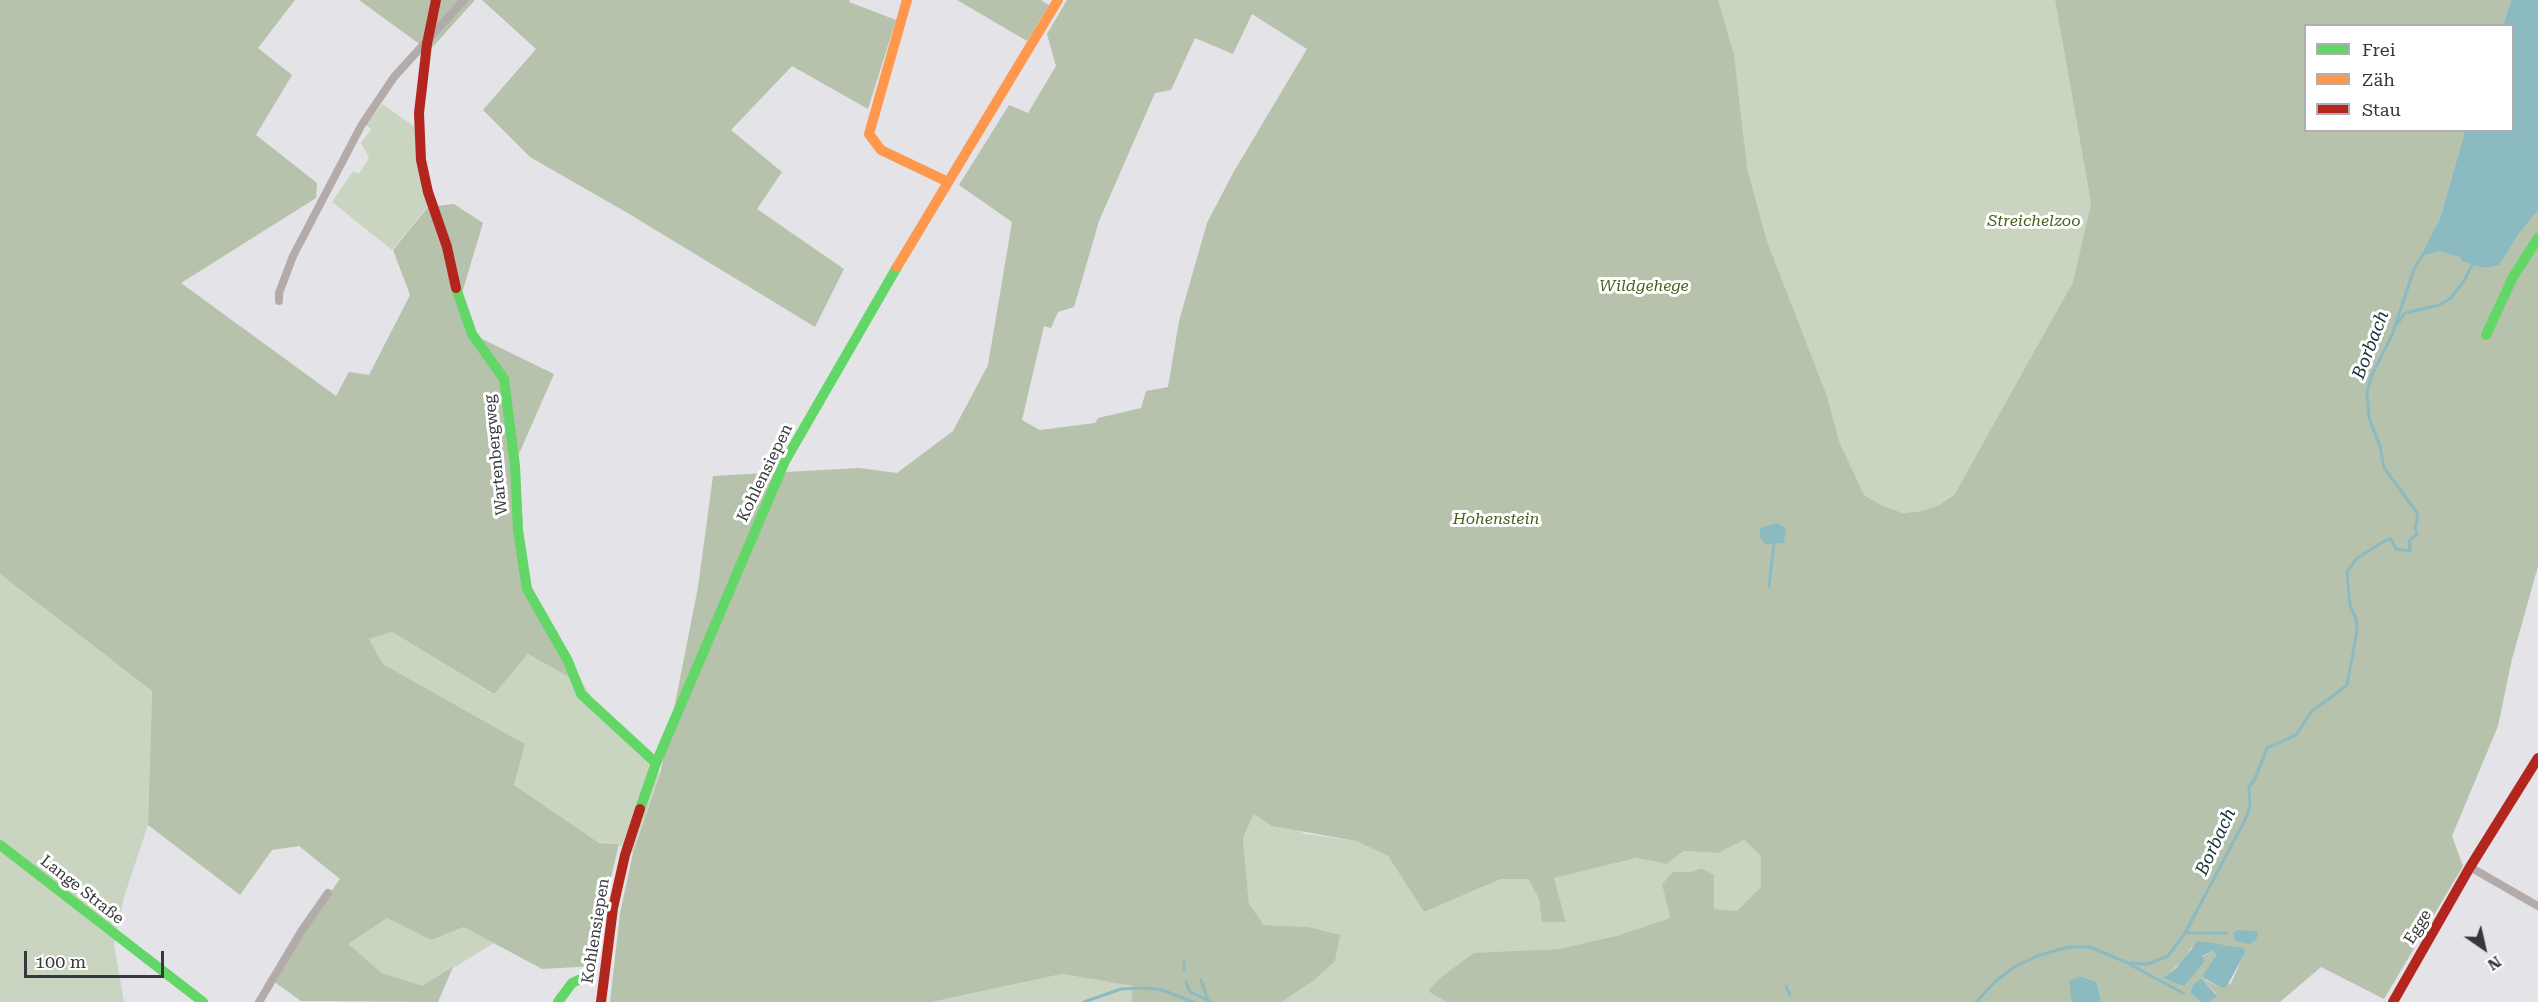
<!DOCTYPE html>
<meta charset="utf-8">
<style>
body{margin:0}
#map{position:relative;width:2538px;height:1002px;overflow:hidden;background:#e3e3e8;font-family:"Roboto Serif",serif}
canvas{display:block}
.legend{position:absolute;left:2304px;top:24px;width:210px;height:108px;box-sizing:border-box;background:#fff;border:2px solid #afafb1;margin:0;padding:8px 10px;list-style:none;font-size:18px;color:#38373c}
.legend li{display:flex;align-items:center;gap:12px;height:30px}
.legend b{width:30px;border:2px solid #afafb1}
.north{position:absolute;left:2454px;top:918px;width:60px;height:60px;-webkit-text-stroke:4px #fff;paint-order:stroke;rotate:146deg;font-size:16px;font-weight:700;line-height:24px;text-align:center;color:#38373c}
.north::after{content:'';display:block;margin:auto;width:21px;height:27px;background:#38373c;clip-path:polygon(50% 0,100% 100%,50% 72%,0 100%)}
.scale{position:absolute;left:24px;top:951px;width:140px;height:27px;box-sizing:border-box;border:3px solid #38373c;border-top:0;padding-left:8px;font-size:18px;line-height:21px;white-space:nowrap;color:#38373c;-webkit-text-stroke:4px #fff;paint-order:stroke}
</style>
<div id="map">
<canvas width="2538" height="1002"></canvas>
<ul class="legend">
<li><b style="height:8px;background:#63d668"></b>Frei</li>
<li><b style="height:8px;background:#ff974d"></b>Zäh</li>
<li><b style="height:8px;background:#b3261e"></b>Stau</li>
</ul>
<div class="north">N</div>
<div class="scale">100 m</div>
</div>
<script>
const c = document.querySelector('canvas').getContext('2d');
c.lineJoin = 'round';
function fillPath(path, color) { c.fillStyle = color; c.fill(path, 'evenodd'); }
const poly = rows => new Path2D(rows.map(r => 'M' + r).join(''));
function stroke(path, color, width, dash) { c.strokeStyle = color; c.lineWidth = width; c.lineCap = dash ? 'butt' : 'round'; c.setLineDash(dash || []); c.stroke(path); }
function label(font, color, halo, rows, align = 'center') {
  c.font = font + ' "Roboto Serif",serif'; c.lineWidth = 6; c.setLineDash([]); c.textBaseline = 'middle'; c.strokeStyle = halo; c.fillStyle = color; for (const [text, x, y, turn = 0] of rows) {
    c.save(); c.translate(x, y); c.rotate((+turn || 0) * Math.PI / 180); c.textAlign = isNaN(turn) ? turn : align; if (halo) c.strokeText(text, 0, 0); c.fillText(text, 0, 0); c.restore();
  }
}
fillPath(poly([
 [1718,0,2055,0,2091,203,2073,282,1954,495,1939,505,1922,511,1903,513,1883,506,1864,495,1839,441,1827,396,1767,241,1747,168],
 [382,104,415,127,428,206,392,250,332,202,353,171,359,174,369,158,361,143,371,129,366,125],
 [0,574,152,691,148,825,124,897,114,944,124,1002,0,1002],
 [392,632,493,694,528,654,573,678,579,677,600,710,652,759,660,774,633,853,618,844,597,842,514,785,525,744,383,664,369,639],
 [1254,814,1306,834,1356,841,1388,856,1424,912,1501,879,1528,879,1539,899,1543,922,1566,921,1553,878,1638,858,1667,864,1684,851,1718,853,1744,840,1761,856,1761,887,1737,912,1714,909,1701,868,1691,872,1673,872,1662,884,1670,918,1616,936,1558,949,1517,951,1428,990,1447,1002,1281,1002,1308,927,1264,925,1249,904,1243,838],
 [387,918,431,940,464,927,494,943,422,987,382,973,347,944],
 [1062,974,1134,986,1131,1002,933,1002]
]), '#cad5c1');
fillPath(poly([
 [0,0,295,0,258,48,292,75,256,135,317,183,316,198,181,283,336,396,349,372,369,375,410,295,393,250,428,207,454,204,483,223,459,303,472,334,554,374,518,456,527,589,573,679,528,654,494,694,392,632,369,639,383,664,525,744,514,785,599,843,619,844,604,906,595,966,542,969,464,927,431,940,387,918,348,944,382,973,422,986,453,967,438,1002,301,1001,269,978,340,879,299,846,272,850,240,895,148,825,152,691,0,574],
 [359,0,475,0,429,51],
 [482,0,850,0,849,2,896,20,868,109,792,66,731,130,782,172,757,209,844,269,815,327,631,215,530,157,483,110,536,49],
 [957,0,1041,0,1049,5,1027,41],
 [1067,0,1718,0,1734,55,1747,168,1767,241,1827,396,1839,441,1864,495,1883,506,1903,513,1922,511,1939,505,1954,495,2073,282,2091,203,2055,0,2511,0,2503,25,2306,26,2306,130,2465,131,2440,218,2423,251,2438,251,2461,257,2463,261,2482,268,2499,266,2519,234,2538,210,2538,566,2512,659,2498,726,2452,836,2463,866,2384,999,2321,967,2280,1002,2209,1002,2217,995,2201,978,2193,984,2190,993,2201,1002,2101,1002,2097,982,2080,976,2072,1002,1447,1002,1428,991,1440,978,1474,953,1558,949,1616,936,1670,918,1662,884,1673,872,1691,872,1701,868,1714,875,1714,909,1737,911,1761,887,1761,856,1744,840,1718,853,1684,851,1667,864,1637,858,1554,878,1566,922,1542,922,1539,899,1528,879,1501,879,1424,912,1388,856,1356,841,1272,826,1254,814,1243,838,1249,904,1264,925,1308,927,1340,935,1335,961,1314,980,1281,1002,1131,1002,1133,986,1062,974,932,1002,610,1002,620,913,633,853,660,774,675,704,698,587,713,476,859,468,897,473,953,431,988,365,1012,222,959,185,1009,105,1028,113,1056,66,1047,34],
 [1252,14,1307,49,1233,173,1207,223,1179,321,1168,387,1146,391,1141,408,1098,418,1095,423,1040,430,1022,420,1044,326,1051,328,1058,312,1074,307,1099,221,1155,93,1171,90,1195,38,1233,54],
 [2192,947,2245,952,2231,983,2222,988,2205,980,2207,969,2216,955,2213,951,2202,957,2184,985,2164,978,2183,960]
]), '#b6c2ac');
fillPath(poly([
 [2511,0,2538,0,2538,210,2519,234,2499,266,2482,268,2462,261,2460,257,2438,251,2426,255,2423,251,2440,218,2465,131,2512,130,2512,26,2503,25],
 [1777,523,1786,528,1784,543,1765,544,1760,537,1760,528],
 [2238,930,2256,931,2258,933,2256,940,2250,944,2235,941,2233,933],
 [2198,941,2244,948,2245,953,2227,986,2222,988,2205,979,2203,975,2216,955,2213,951,2202,956,2205,961,2184,986,2163,978,2176,968],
 [2080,976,2097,982,2101,1002,2072,1002,2069,981],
 [2201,978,2217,996,2209,1002,2201,1002,2190,993,2193,984]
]), '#8cbac1');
stroke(poly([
 [2397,324,2405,313,2439,305,2451,298,2464,281,2472,265],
 [1769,586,1774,544],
 [2185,933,2227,933],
 [1184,962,1184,970],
 [2129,964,2183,993],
 [1201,980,1207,998],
 [1186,982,1190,992,1212,1002],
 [1786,986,1790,995],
 [1084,1002,1121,989,1145,988,1162,990,1193,1002],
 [1976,1002,1997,980,2014,967,2037,956,2068,947,2090,947,2128,963,2148,964,2168,956,2185,933,2246,818,2250,806,2249,787,2255,779,2267,748,2296,735,2311,712,2347,685,2357,631,2356,619,2350,606,2347,572,2356,559,2386,540,2391,539,2396,549,2410,551,2409,541,2417,534,2415,528,2418,514,2384,468,2380,446,2369,418,2367,393,2371,377,2392,335,2414,269,2424,253]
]), '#8cbac1', 3);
stroke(poly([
 [279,301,279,293,293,256,361,126,394,77,464,0],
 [2470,867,2538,906],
 [259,1002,302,930,328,893]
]), '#b3abaa', 8);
stroke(poly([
 [456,288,472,334,504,379,515,466,518,530,527,589,568,661,581,694,656,763],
 [2486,335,2513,277,2538,238],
 [640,809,656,763,785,461,897,267],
 [0,845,203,1002],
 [558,1002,572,983,592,974]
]), '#63d668', 10);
stroke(poly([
 [907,0,869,134,881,150,948,182],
 [897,267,1058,0]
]), '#ff974d', 10);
stroke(poly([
 [436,0,427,44,419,113,421,160,428,192,447,247,456,288],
 [601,1002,613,908,625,855,640,809],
 [2393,1002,2470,867,2538,758]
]), '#b3261e', 10);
label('italic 16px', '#45601d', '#fff', [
 ["Streichelzoo",2034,221],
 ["Wildgehege",1644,286],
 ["Hohenstein",1496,519]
]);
label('16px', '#38373c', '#fff', [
 ["Wartenbergweg",496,455,-96],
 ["Kohlensiepen",765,473,-64],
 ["Lange Straße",82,890,38],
 ["Egge",2418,927,-58],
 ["Kohlensiepen",596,931,-81]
]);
label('italic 18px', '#113337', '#fff', [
 ["Borbach",2371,345,-69],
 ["Borbach",2216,842,-65]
]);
</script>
